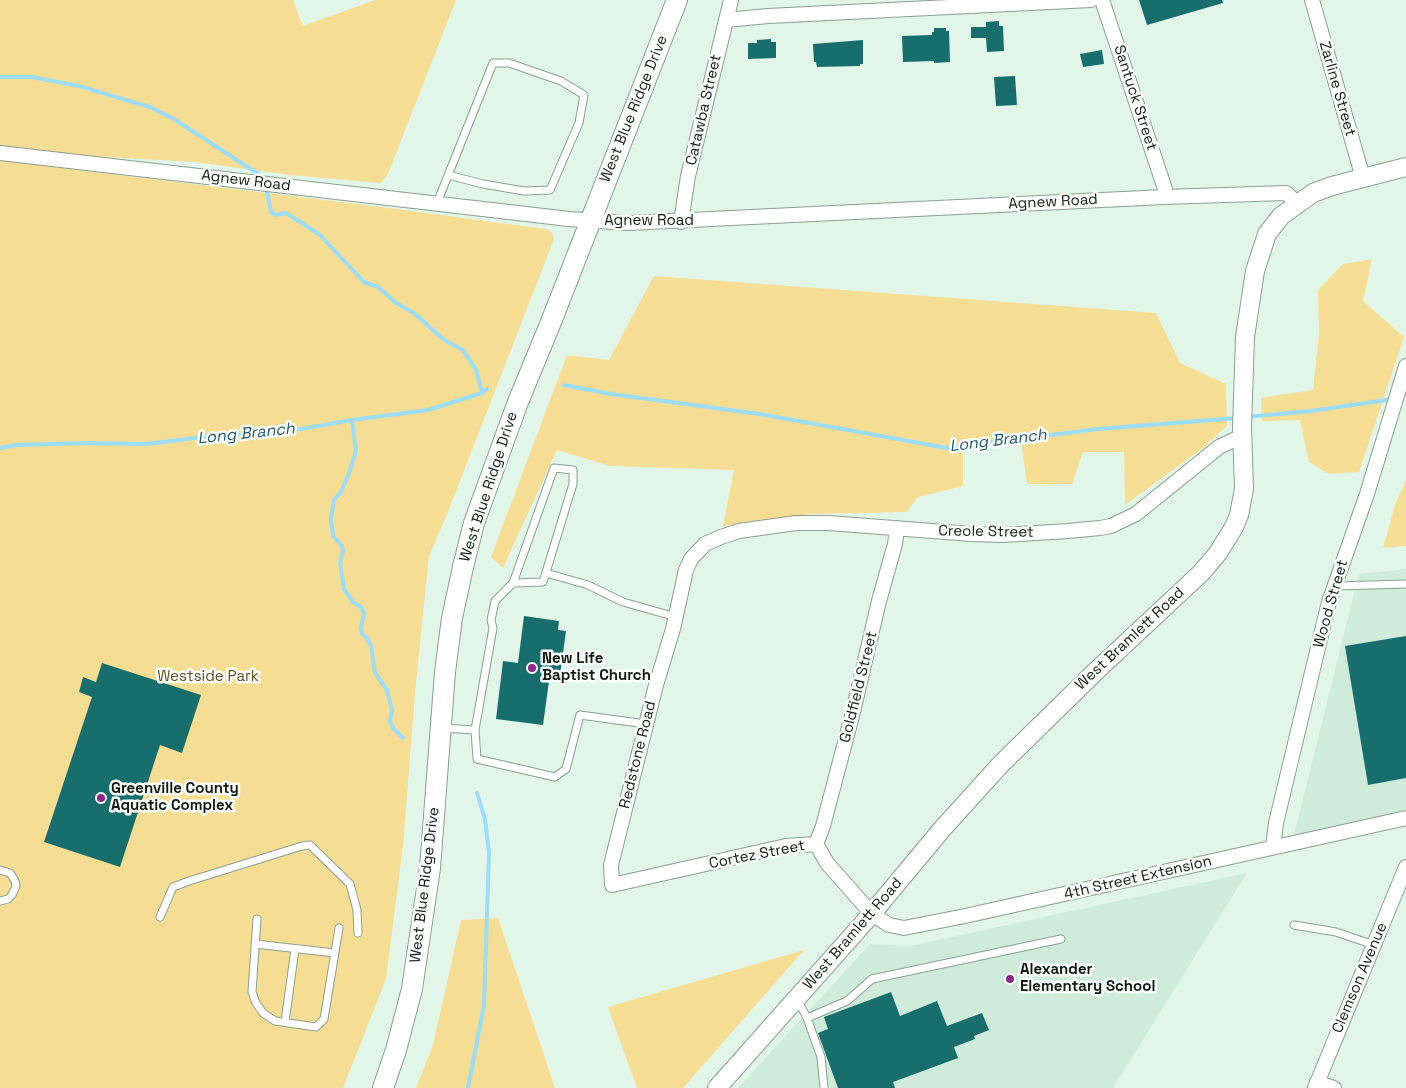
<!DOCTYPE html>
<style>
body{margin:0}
canvas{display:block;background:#e1f6e9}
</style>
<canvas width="1406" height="1088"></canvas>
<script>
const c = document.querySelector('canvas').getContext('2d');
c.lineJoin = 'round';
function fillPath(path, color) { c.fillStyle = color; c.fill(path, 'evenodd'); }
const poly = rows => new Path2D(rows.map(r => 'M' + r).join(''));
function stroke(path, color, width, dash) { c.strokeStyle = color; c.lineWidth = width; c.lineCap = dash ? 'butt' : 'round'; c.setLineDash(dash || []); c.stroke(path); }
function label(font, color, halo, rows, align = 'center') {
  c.font = font + ' "Space Grotesk",sans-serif'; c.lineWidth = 5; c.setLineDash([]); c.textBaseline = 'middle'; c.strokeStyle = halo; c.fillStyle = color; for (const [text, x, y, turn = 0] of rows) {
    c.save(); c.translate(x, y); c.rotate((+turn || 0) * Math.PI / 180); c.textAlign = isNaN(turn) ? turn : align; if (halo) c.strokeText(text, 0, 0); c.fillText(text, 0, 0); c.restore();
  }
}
fillPath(poly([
 [1406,569,1406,817,1294,835,1359,574],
 [1247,873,1113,1088,738,1088,870,944,910,946]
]), '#cfecdb');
fillPath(poly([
 [0,0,293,0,303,26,375,0,456,0,388,174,381,183,290,175,195,162,90,156,87,171,381,207,546,229,552,232,554,239,448,512,429,556,416,682,403,846,386,979,343,1088,0,1088],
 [1372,259,1363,301,1404,337,1359,472,1329,474,1309,462,1300,420,1262,421,1261,398,1313,390,1319,333,1318,290,1343,264],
 [654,276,1156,313,1180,363,1226,384,1227,426,1203,448,1125,505,1124,452,1083,452,1072,484,1027,484,1021,440,963,449,963,486,918,497,906,512,810,514,723,526,734,470,610,466,557,450,503,568,491,557,567,355,609,360],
 [1406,480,1406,546,1383,548,1395,505],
 [498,918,555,1088,416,1088,433,1045,461,920],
 [804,950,683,1088,637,1088,608,1007]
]), '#f6dd94');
stroke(poly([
 [0,77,32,77,79,86,150,107,174,119,266,179],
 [267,192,271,212,275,215,286,213,319,234,364,282,378,287,396,303,414,313,444,340,463,350,476,370,482,393],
 [564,385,611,394,760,414,947,448,1098,429,1237,418],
 [1246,417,1311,411,1393,399],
 [352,420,356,451,348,476,341,492,334,500,331,519,333,536,342,546,343,551,340,563,344,589,353,602,361,607,364,613,361,628,362,634,367,638,371,646,375,673,387,690,392,710,390,721,393,728,403,738],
 [0,448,17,445,86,443,147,444,218,435,254,434,301,429,352,420,428,410,482,393,487,389],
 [468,1088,484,1005,489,853,485,819,477,793]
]), '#9bdcf9', 4);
fillPath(poly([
 [1139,0,1222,0,1223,3,1147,25],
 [999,21,999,26,1003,26,1004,51,987,52,986,38,971,38,971,27,986,27,986,22],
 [934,28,946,28,946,31,949,31,950,62,934,63,934,61,903,62,902,36,932,35,932,32,934,32],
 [771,39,771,42,776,42,776,58,748,59,748,43,757,43,757,40],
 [863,40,863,64,860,64,860,66,817,67,816,62,814,62,813,44],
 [1102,50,1104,64,1083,67,1080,54],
 [1015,76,1017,105,996,106,994,77],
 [524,616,559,621,558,630,566,631,560,675,550,674,543,725,496,719,503,661,518,663],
 [1406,636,1406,778,1368,785,1345,646],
 [102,663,201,695,182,753,160,745,120,867,44,842,92,697,79,692,83,677,96,682],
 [891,992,900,1016,937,1001,947,1026,982,1013,989,1030,974,1036,975,1039,954,1047,958,1058,893,1082,895,1088,838,1088,818,1033,828,1029,824,1017]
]), '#186e6c');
const service = poly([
 [437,203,493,63,509,63,561,81,584,95,579,123,550,190,524,191,483,184,448,175],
 [546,573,588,585,623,602,676,617],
 [513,583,543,582,573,484,573,470,554,468,513,583,495,601,491,620,493,628,475,730,477,759,555,777,566,769,580,715,646,724],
 [1335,586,1406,584],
 [443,728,475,730],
 [0,870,10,873,15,881,16,886,12,895,8,899,0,901],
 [160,917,173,887,189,881,302,846,310,845,350,884,357,910,358,933],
 [257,919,252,992,256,1003,263,1013,275,1021,316,1027,324,1019,339,928],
 [1294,925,1336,932,1374,945],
 [255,944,335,953],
 [797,999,807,1018,821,1057,824,1088],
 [807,1018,847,1001,872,979,1061,939],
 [285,1022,295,949]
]);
const minor = poly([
 [1102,0,1165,189,1164,197],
 [1312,0,1363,178],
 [726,20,768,16,1091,0],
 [0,153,569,219,628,223,1164,197,1286,193,1297,203],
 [681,222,688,176,731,0],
 [1242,436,1219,447,1136,514,1111,526,1100,528,1068,531,1003,535,971,534,829,523,796,523,739,531,721,537,705,544,691,559,686,570,673,629,656,685,611,865,612,885,786,846,816,844,827,863,872,914,889,925,904,928,965,916,1406,818],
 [816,844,823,826,852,716,879,601,895,544,897,528],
 [1273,847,1276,823,1329,602,1367,494,1406,366],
 [1317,1082,1334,1088],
 [1315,1088,1406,867]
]);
const tertiary = poly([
 [717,1088,868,918,943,828,1001,764,1095,672,1201,573,1218,553,1234,527,1239,515,1244,489,1242,427,1245,337,1255,271,1267,234,1281,216,1313,193,1332,186,1406,167]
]);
const secondary = poly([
 [383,1088,396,1050,412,989,430,868,445,672,452,618,463,567,474,523,518,402,551,322,677,0]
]);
stroke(service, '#8a9e92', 9);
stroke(minor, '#8a9e92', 16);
stroke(tertiary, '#8a9e92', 20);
stroke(secondary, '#8a9e92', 22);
stroke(service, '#fff', 7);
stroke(minor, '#fff', 14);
stroke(tertiary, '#fff', 18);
stroke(secondary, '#fff', 20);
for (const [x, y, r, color] of [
 [532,668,5,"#8d268b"],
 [101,798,5,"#8d268b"],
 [1010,979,5,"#8d268b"]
]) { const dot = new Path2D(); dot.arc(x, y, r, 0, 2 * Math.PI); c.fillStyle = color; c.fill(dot); stroke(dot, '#fafffc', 2); }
label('15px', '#131a16', '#fafffc', [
 ["Zarline Street",1337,89,74],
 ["Santuck Street",1135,98,72],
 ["West Blue Ridge Drive",634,109,-68],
 ["Catawba Street",704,110,-77],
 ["Agnew Road",246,181,7],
 ["Agnew Road",1053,202,-3],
 ["Agnew Road",649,221],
 ["West Blue Ridge Drive",489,487,-72],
 ["Creole Street",986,532,1],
 ["Wood Street",1331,604,-74],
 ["West Bramlett Road",1130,639,-43],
 ["Goldfield Street",859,687,-76],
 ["Redstone Road",638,755,-76],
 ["Cortez Street",757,855,-11],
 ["4th Street Extension",1138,878,-13],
 ["West Blue Ridge Drive",425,885,-83],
 ["West Bramlett Road",853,934,-49],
 ["Clemson Avenue",1360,978,-67]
]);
label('bold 15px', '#131a16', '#fafffc', [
 ["New Life",542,659],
 ["Baptist Church",542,676],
 ["Greenville County",111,789],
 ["Aquatic Complex",111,806],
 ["Alexander",1020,970],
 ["Elementary School",1020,987]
], 'left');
label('15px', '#5f5126', '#fafffc', [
 ["Westside Park",208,677]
]);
label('italic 16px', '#24576b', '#fafffc', [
 ["Long Branch",246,434,-6],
 ["Long Branch",998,441,-7]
]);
</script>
